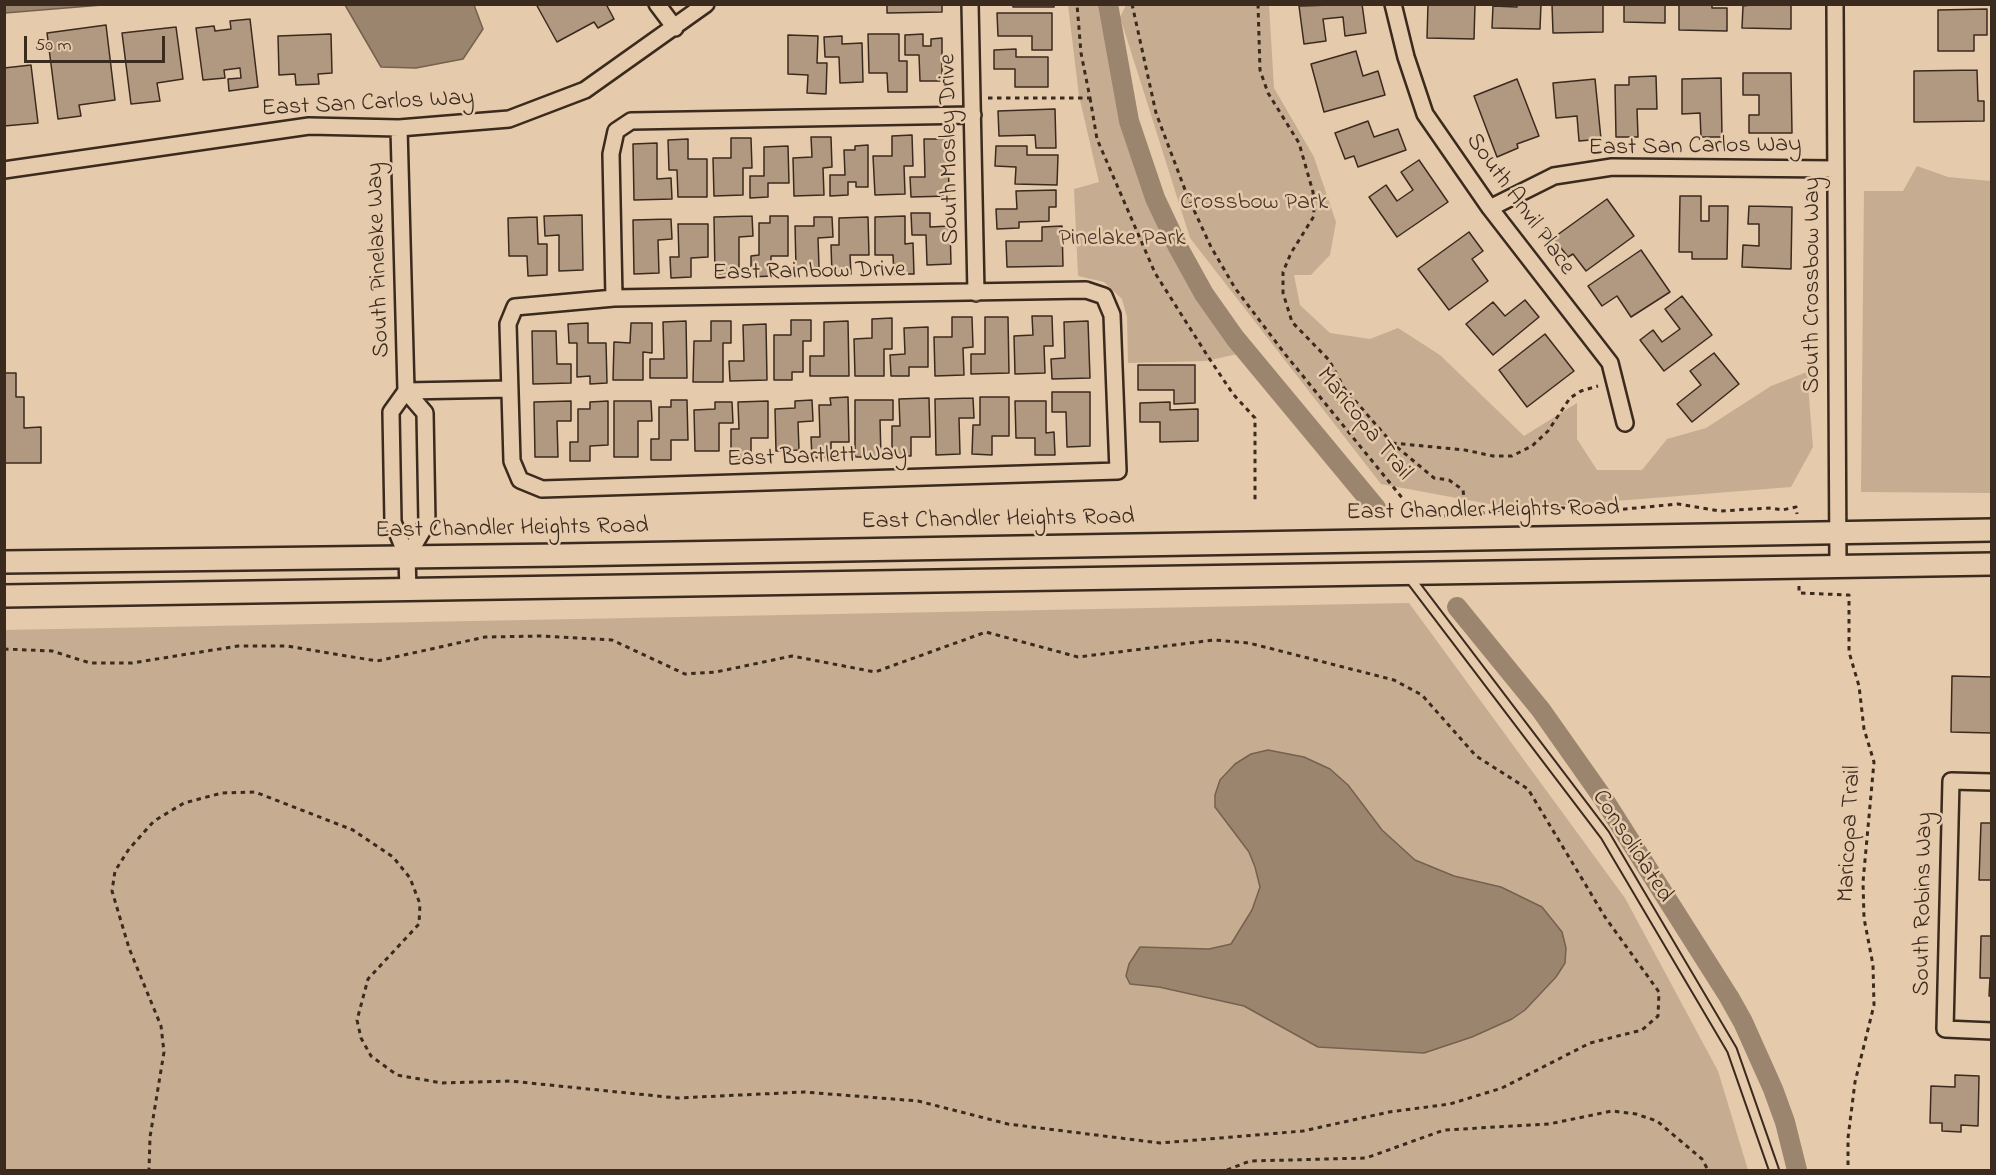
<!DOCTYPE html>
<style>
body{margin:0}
#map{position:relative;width:1996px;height:1175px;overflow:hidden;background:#e5caac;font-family:"Indie Flower",sans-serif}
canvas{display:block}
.frame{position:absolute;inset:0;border:6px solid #3b2a1e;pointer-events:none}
.scale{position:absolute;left:24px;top:36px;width:141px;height:27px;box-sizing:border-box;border:3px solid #3b2a1e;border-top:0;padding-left:8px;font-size:18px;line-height:21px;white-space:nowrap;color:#3b2a1e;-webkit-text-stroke:4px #e5caac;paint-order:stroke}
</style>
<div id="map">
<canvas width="1996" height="1175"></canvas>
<div class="frame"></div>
<div class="scale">50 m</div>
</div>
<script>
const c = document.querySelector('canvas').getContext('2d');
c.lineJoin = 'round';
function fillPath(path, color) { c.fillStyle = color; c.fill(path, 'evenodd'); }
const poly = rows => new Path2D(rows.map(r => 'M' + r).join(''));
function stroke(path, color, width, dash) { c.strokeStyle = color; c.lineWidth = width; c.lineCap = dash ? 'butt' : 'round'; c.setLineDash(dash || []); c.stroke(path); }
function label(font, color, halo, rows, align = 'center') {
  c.font = font + ' "Indie Flower",sans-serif'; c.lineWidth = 5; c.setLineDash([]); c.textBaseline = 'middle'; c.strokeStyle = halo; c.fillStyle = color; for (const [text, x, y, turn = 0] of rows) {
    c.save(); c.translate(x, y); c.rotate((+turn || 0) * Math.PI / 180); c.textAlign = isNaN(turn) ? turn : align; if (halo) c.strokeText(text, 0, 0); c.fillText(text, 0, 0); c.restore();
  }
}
fillPath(poly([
 [1068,5,1103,5,1107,40,1133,149,1148,189,1167,233,1210,312,1242,353,1206,361,1128,363,1127,317,1122,299,1104,282,1078,276,1074,189,1099,182,1079,96],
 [1126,5,1269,5,1274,88,1314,157,1336,222,1330,255,1311,275,1294,275,1300,305,1330,333,1370,339,1398,328,1440,355,1524,436,1577,403,1577,439,1597,470,1642,470,1667,439,1706,428,1771,386,1807,372,1813,447,1791,487,1516,509,1381,484,1190,238,1120,17],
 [1917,166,1948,177,1991,181,1991,493,1861,492,1864,191,1903,191],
 [1409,603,1625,898,1718,1071,1748,1170,5,1170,4,630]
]), '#c6ad92');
const water = poly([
 [5,4,102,4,102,5,5,13,5,4],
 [345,5,474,5,483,29,463,59,416,68,381,67,345,5],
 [1268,750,1304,757,1330,769,1348,785,1382,830,1415,860,1454,876,1501,887,1542,907,1562,932,1566,948,1565,963,1556,977,1525,1010,1512,1019,1472,1037,1424,1053,1318,1047,1244,1006,1159,987,1130,984,1126,976,1129,964,1140,947,1209,949,1231,944,1252,910,1260,887,1255,867,1249,852,1215,807,1215,795,1220,780,1235,764,1251,754,1268,750]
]);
fillPath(water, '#9b856e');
stroke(water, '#75614e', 1.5);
stroke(poly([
 [1108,4,1129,121,1155,198,1178,247,1204,294,1235,338,1376,508],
 [1457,607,1541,710,1603,798,1729,997,1743,1022,1773,1089,1785,1122,1797,1170]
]), '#9b856e', 20);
const building = poly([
 [536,4,606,4,614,19,598,28,594,22,557,42,536,4],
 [887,4,942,4,942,12,887,13,887,4],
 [1013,4,1054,4,1054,7,1013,7,1013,4],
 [1362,4,1366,33,1345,36,1343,17,1323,19,1326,41,1304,44,1299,6,1362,4],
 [1428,4,1475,4,1474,39,1427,38,1428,4],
 [1517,4,1541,4,1540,29,1492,28,1493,6,1517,7,1517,4],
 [1552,4,1603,4,1603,32,1553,33,1552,4],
 [1624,4,1665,4,1665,23,1624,22,1624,4],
 [1679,4,1712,4,1712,8,1727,8,1727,31,1679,30,1679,4],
 [1758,4,1791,4,1791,29,1742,28,1743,6,1758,4],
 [1987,9,1987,35,1974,35,1974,51,1938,51,1938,10,1987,9],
 [997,13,1052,13,1052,50,1032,50,1032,36,998,36,997,13],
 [250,19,258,87,229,91,228,79,241,78,240,68,224,70,225,78,203,80,196,28,214,26,215,31,231,29,230,21,250,19],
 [106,25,115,100,79,105,81,116,58,119,47,33,106,25],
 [176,27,183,79,157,83,160,101,131,104,122,33,176,27],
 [331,34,332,73,318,74,319,84,296,85,295,74,279,75,278,36,331,34],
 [868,34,899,34,899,61,907,61,907,92,888,92,887,73,869,73,868,34],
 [923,34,923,46,931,46,931,39,942,38,942,81,920,81,919,55,905,55,905,35,923,34],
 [788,35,818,36,817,63,827,63,826,94,807,93,808,75,788,74,788,35],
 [842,36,842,44,862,43,863,82,840,83,839,57,825,57,824,37,842,36],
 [1016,49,1016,57,1048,57,1048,87,1015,87,1015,69,994,69,994,50,1016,49],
 [1356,51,1363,76,1378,71,1385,95,1324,112,1311,64,1356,51],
 [31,65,38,123,4,126,4,68,31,65],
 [1977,70,1978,101,1984,101,1984,121,1914,122,1914,71,1977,70],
 [1743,73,1791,73,1792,133,1749,133,1749,115,1759,115,1759,95,1743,95,1743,73],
 [1656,76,1657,109,1637,109,1638,137,1616,137,1615,85,1629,85,1629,77,1656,76],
 [1721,78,1722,137,1701,137,1700,113,1682,114,1682,79,1721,78],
 [1517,79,1539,136,1517,144,1518,148,1497,157,1474,96,1517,79],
 [1595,79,1601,139,1579,141,1577,116,1556,118,1553,83,1595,79],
 [1055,109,1056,148,1036,148,1035,135,999,136,998,111,1055,109],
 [1368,121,1374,137,1398,129,1406,150,1358,167,1354,156,1345,159,1335,133,1368,121],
 [912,135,913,166,904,166,905,194,875,195,873,156,892,156,892,136,912,135],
 [811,137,831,137,832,167,823,168,824,195,794,196,793,158,812,157,811,137],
 [731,138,751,138,752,168,743,168,743,195,714,196,713,158,731,158,731,138],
 [688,139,688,159,707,159,707,197,678,197,677,170,669,170,668,140,688,139],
 [924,139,948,139,949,196,911,197,910,177,925,177,924,139],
 [657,143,657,179,671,178,672,199,634,200,633,144,657,143],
 [868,145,868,187,856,187,856,182,848,182,848,195,830,196,830,175,845,175,844,150,855,150,855,146,868,145],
 [788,146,789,183,768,183,768,197,750,198,750,176,764,176,764,147,788,146],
 [996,146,1027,146,1027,155,1058,155,1057,185,1015,184,1016,167,995,166,996,146],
 [1419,160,1448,202,1397,237,1369,197,1386,185,1397,201,1413,190,1401,172,1419,160],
 [1056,190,1056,207,1049,207,1049,221,1019,222,1019,228,997,229,996,209,1017,209,1016,191,1056,190],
 [1680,196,1701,196,1701,221,1709,221,1709,206,1728,206,1727,259,1692,259,1692,252,1679,252,1680,196],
 [1607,199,1634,236,1586,271,1573,254,1568,257,1553,238,1607,199],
 [1749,206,1792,207,1791,269,1742,267,1743,245,1759,246,1759,224,1748,224,1749,206],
 [911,213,930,213,930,227,950,226,951,264,927,265,926,235,912,235,911,213],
 [582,215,583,270,559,271,559,235,545,236,544,216,582,215],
 [752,216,753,236,739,237,739,274,715,275,714,217,752,216],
 [770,216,788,216,788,256,771,256,771,276,751,277,751,256,759,255,759,223,770,223,770,216],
 [905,216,905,244,913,243,914,274,894,274,893,255,875,255,875,217,905,216],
 [537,217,538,244,547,244,547,275,528,276,527,256,509,256,508,218,537,217],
 [814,217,832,217,833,237,818,238,819,267,796,267,795,226,814,226,814,217],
 [868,217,869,255,850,255,851,274,832,275,831,245,839,245,839,218,868,217],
 [671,219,672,239,658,240,659,273,634,274,633,220,671,219],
 [678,224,708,224,708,257,691,258,691,277,671,278,670,257,679,257,678,224],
 [1062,226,1063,266,1007,267,1006,241,1042,241,1042,227,1062,226],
 [1469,232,1483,251,1472,259,1488,281,1449,310,1418,269,1469,232],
 [1641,250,1670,292,1631,317,1617,296,1602,306,1588,286,1641,250],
 [1682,296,1712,335,1664,371,1640,340,1653,330,1662,342,1680,329,1665,309,1682,296],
 [1525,300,1539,317,1493,355,1466,324,1493,302,1505,316,1525,300],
 [1032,316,1052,316,1053,346,1044,346,1045,373,1015,374,1014,336,1033,335,1032,316],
 [952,317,972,317,973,347,963,348,964,375,935,376,934,337,952,337,952,317],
 [985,317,1008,317,1009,373,971,374,971,354,985,354,985,317],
 [892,318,892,349,884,349,884,376,855,376,854,339,872,338,872,319,892,318],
 [791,320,811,320,811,341,803,341,803,372,792,372,792,380,774,380,774,335,791,335,791,320],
 [686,321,687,378,650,378,650,359,664,359,663,322,686,321],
 [711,321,731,321,731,343,723,343,723,382,693,382,694,341,711,341,711,321],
 [848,321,849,376,810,376,810,356,824,356,824,322,848,321],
 [1088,321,1090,378,1052,379,1051,359,1065,358,1064,322,1088,321],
 [588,323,588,343,606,343,607,383,590,384,590,376,577,377,577,343,569,343,568,324,588,323],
 [631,323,652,323,652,353,643,352,643,380,613,380,614,342,630,343,631,323],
 [766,324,767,380,730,381,729,361,744,361,743,325,766,324],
 [928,327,928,367,909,367,909,376,891,376,890,355,905,354,904,328,928,327],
 [532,331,556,331,557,364,571,364,571,383,533,384,532,331],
 [1545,334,1574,371,1527,407,1499,370,1545,334],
 [1714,353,1739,384,1692,422,1677,404,1701,385,1690,371,1714,353],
 [1138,365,1195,365,1195,403,1174,404,1174,390,1138,390,1138,365],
 [4,373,16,373,16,397,24,397,24,428,41,427,41,463,4,463,4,373],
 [1052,392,1090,392,1090,446,1067,447,1066,412,1052,412,1052,392],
 [848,397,849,442,831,442,831,457,812,458,811,437,820,437,819,405,831,405,830,398,848,397],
 [980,397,1009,397,1009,436,992,436,992,455,972,454,973,425,980,425,980,397],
 [929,398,930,437,911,437,911,456,892,456,892,426,900,426,899,399,929,398],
 [973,398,974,418,959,418,960,454,936,455,935,399,973,398],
 [671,400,687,400,688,440,671,440,671,460,651,460,651,439,659,439,659,407,671,407,671,400],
 [812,400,813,421,798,422,799,450,776,451,775,409,795,408,795,401,812,400],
 [855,400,893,400,893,420,880,420,881,457,855,457,855,400],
 [571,401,571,421,557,421,558,457,535,457,534,402,571,401],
 [608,401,608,445,590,446,590,461,570,461,570,442,578,442,578,409,590,409,590,402,608,401],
 [614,401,651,401,652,421,638,421,638,457,614,457,614,401],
 [768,401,768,438,751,438,751,459,731,459,731,429,739,429,738,402,768,401],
 [1015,401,1046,401,1046,433,1054,432,1055,455,1035,455,1035,438,1016,438,1015,401],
 [715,402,732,402,733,423,719,423,719,451,695,451,694,410,715,409,715,402],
 [1170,402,1170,410,1198,409,1198,441,1160,442,1160,422,1140,422,1140,403,1170,402],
 [1952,676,1992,677,1992,733,1951,732,1952,676],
 [1981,823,1992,823,1992,880,1979,880,1981,823],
 [1981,936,1992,936,1992,996,1989,996,1990,978,1980,978,1981,936],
 [1955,1075,1979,1076,1978,1126,1961,1125,1961,1132,1942,1131,1942,1123,1930,1123,1931,1086,1955,1087,1955,1075]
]);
fillPath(building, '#b19880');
stroke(building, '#3b2a1e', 1.5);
const service = poly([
 [1409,577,1605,835,1732,1050,1774,1170]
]);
const minor = poly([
 [657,4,675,28],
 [970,4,976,293],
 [1393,4,1406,57,1425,114,1490,208,1610,363,1625,423],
 [1835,4,1838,566],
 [399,128,406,391,391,412,393,522,407,557,408,590],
 [4,170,309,126,399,128,509,119,585,90,706,4],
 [1490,208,1554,176,1612,167,1836,169],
 [1086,290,1104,296,1112,315,1118,471,542,489,520,480,512,461,508,324,515,307,614,298,1086,290],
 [614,298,611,154,616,131,631,121,973,115],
 [406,391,425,413,427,523,407,557],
 [406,391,510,389],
 [1992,782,1951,781,1945,1029,1992,1031]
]);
const secondary = poly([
 [4,562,561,555,1992,530],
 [4,596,1992,564]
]);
stroke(service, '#3b2a1e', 12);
stroke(minor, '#3b2a1e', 20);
stroke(secondary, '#3b2a1e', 26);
stroke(poly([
 [1132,4,1156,113,1187,195,1211,247,1235,288,1285,354,1412,510,1436,516,1466,516,1518,507,1566,508,1593,512,1678,504,1720,511,1771,508,1782,510,1796,507,1797,514],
 [1258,4,1260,70,1268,93,1299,143,1313,192,1314,216,1291,253,1283,272,1283,293,1292,322,1329,360,1344,388,1391,442,1434,478,1449,480,1463,490,1466,515],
 [988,98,1090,98,1081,53,1077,4],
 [1090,98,1097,139,1155,273,1207,355,1233,394,1255,418,1255,503],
 [1392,443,1465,450,1493,456,1512,456,1532,446,1548,431,1570,398,1581,391,1598,386],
 [1799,586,1799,593,1849,595,1849,652,1859,686,1864,729,1874,762,1863,882,1864,918,1873,965,1874,1005,1855,1082,1848,1138,1848,1170],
 [4,649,52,651,90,663,132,663,238,646,287,646,377,661,485,637,541,636,612,640,685,674,716,672,792,656,875,672,986,632,1078,657,1214,640,1249,643,1394,680,1422,695,1476,756,1528,789,1605,917,1659,992,1658,1016,1642,1030,1590,1043,1502,1088,1450,1104,1389,1112,1303,1131,1160,1143,1008,1124,918,1101,804,1092,677,1098,510,1081,442,1083,397,1075,371,1056,361,1038,357,1020,368,979,419,924,420,904,410,878,393,857,353,830,255,792,222,793,184,803,154,821,129,849,115,871,112,891,129,948,161,1026,164,1052,150,1137,149,1170],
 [1227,1170,1250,1161,1366,1158,1444,1130,1549,1124,1612,1111,1636,1114,1657,1121,1702,1159,1708,1170]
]), '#3b2a1e', 3, [4.5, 4.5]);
stroke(service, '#e5caac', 8);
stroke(minor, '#e5caac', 15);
stroke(secondary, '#e5caac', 21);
label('24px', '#3b2a1e', '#e5caac', [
 ["East San Carlos Way",368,105,-3],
 ["East San Carlos Way",1695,148,-1],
 ["South Mosley Drive",951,149,-91],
 ["South Anvil Place",1519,205,54],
 ["South Pinelake Way",380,260,-92],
 ["East Rainbow Drive",809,273,-1],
 ["South Crossbow Way",1814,285,-90],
 ["Maricopa Trail",1363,425,51],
 ["East Bartlett Way",817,458,-2],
 ["East Chandler Heights Road",1483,512,-1],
 ["East Chandler Heights Road",998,521,-1],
 ["East Chandler Heights Road",512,530,-1],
 ["Maricopa Trail",1851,834,-87],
 ["Consolidated",1631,847,57],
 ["South Robins Way",1925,904,-89]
]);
label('24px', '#49372a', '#e5caac', [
 ["Crossbow Park",1254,204],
 ["Pinelake Park",1122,240]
]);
</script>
